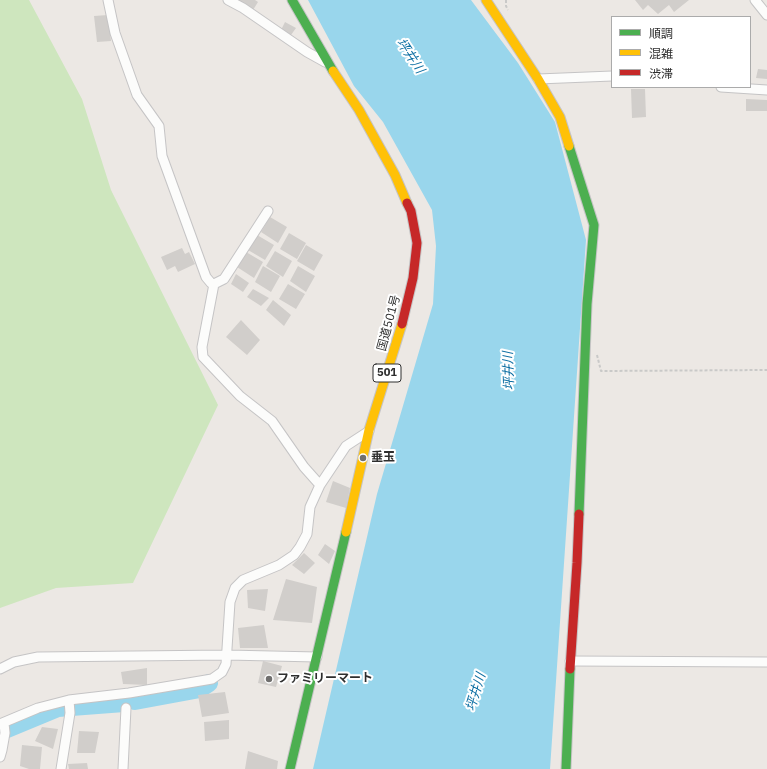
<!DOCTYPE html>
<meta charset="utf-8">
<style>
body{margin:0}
#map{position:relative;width:767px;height:769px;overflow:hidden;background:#ece8e4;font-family:"IBM Plex Sans","Noto Sans JP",sans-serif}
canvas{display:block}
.legend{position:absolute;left:611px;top:16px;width:140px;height:72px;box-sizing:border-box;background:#fff;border:1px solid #ababab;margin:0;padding:5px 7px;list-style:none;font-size:12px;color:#2e2e2e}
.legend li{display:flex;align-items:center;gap:8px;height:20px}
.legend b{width:20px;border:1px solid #ababab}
</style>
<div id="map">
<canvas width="767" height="769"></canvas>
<ul class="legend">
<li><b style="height:5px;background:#4caf50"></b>順調</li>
<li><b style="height:5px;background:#ffc107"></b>混雑</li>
<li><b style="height:5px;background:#c62828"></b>渋滞</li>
</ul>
</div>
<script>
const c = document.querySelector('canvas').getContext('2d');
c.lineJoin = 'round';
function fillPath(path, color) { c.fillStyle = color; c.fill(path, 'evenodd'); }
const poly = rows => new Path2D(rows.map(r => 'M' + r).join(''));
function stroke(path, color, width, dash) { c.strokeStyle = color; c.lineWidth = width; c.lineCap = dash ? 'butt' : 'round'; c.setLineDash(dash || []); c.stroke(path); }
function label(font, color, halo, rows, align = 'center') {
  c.font = font + ' "IBM Plex Sans","Noto Sans JP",sans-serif'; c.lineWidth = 4; c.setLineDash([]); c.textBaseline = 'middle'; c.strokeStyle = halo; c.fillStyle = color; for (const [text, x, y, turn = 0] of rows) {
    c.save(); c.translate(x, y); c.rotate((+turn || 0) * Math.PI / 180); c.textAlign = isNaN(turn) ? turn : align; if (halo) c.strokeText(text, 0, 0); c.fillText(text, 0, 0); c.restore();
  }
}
fillPath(poly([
 [0,0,29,0,82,99,111,190,218,405,133,583,56,588,0,608]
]), '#cee6be');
fillPath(poly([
 [308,0,471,0,518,63,555,122,586,240,550,769,313,769,377,494,433,304,436,246,432,210,383,122,354,86]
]), '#99d6ec');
stroke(poly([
 [135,701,200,689,209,683],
 [0,732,58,708,124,703]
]), '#99d6ec', 18);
fillPath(poly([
 [235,0,255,0,258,2,253,10],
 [635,0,689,0,674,12,669,5,658,14,648,5,643,10],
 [108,15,111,41,97,42,94,16],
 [285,22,296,28,291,35,281,30],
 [758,69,767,70,767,79,756,78],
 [631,89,645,89,646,117,632,118],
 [746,99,767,100,767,111,746,111],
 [270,217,287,227,278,243,261,232],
 [289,233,306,243,297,259,280,249],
 [257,235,274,245,265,260,248,250],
 [306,245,323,255,314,271,297,261],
 [182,248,185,254,189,252,195,264,178,272,175,266,167,270,161,257],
 [275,251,292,261,283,277,266,266],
 [246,252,263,262,254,278,237,267],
 [263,266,280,276,271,292,255,282],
 [298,266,315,276,306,292,290,281],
 [236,274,249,283,243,292,231,284],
 [288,284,305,294,296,309,279,299],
 [253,289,269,298,261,306,247,297],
 [273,300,291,315,284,326,266,310],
 [241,320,260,340,247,355,226,337],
 [333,481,350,488,346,508,326,502],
 [325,544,335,551,329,564,318,555],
 [304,553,315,563,304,574,292,565],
 [286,579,317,587,312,623,273,620],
 [268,589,265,611,248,608,247,590],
 [264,625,268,648,240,648,238,628],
 [263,661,282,666,276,687,258,683],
 [147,668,147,685,123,684,121,672],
 [225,692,229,713,202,717,198,695],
 [229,720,229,739,205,741,204,722],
 [42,727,58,729,53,749,35,741],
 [79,731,99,732,95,753,77,753],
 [22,745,42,747,40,769,29,769,20,766],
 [248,751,278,761,277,769,245,769],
 [87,763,88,769,69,769,68,764]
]), '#d1cecb');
const street = poly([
 [108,0,115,33,137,95,159,126,162,156,206,277,211,283,214,284,224,279,268,211],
 [228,0,243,8,307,52,325,62],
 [755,0,767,15],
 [538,79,612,76],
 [721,87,767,90],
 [214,284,202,347,203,357,240,396,272,421,304,467,320,485],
 [570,661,767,662],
 [0,669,14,662,38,657,227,655,317,657],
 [0,724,38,708,69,700,129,693,212,679,222,672,226,664,230,602,235,588,243,580,279,565,294,555,300,547,307,534,310,507,320,485,346,446,369,431],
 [0,757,2,750,5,733,4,723],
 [61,769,70,713,69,700],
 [123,769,126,708]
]);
const fast = poly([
 [292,0,333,71],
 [569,146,594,225,587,304,579,514],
 [290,769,346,532],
 [566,769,570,669]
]);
const slow = poly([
 [486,0,538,79,560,117,569,146],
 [333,71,359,110,395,175,407,203],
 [346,532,369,430,402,324]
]);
const jam = poly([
 [402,324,413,278,417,243,411,211,407,203],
 [570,669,577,563,579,514]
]);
stroke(street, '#c5c4c5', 11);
stroke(fast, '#c5c4c5', 11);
stroke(slow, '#c5c4c5', 11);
stroke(jam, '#c5c4c5', 11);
stroke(poly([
 [506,0,506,6,508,10],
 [597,355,601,371,767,370]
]), '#c9c9c8', 2, [3, 2]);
stroke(street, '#fcfcfb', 9);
stroke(fast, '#4caf50', 9);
stroke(slow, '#ffc107', 9);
stroke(jam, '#c62828', 9);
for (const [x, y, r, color] of [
 [363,458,4,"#706f6e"],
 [269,679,4,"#706f6e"]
]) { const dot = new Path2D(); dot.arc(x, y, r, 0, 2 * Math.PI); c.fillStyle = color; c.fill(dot); stroke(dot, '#fff', 1.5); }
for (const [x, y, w] of [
 [387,373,28]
]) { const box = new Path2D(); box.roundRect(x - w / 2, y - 9, w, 18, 3); c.fillStyle = '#fff'; c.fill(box); stroke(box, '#2e2e2e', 1); }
label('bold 11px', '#2e2e2e', null, [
 ["501",387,373]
]);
label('12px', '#2e2e2e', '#fff', [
 ["国道501号",389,323,-75]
]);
label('bold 12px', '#2e2e2e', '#fff', [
 ["垂玉",371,458],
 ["ファミリーマート",277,679]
], 'left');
label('italic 13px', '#0d6fa3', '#fff', [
 ["坪井川",410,56,56],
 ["坪井川",509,371,-92],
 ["坪井川",476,692,-73]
]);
</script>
